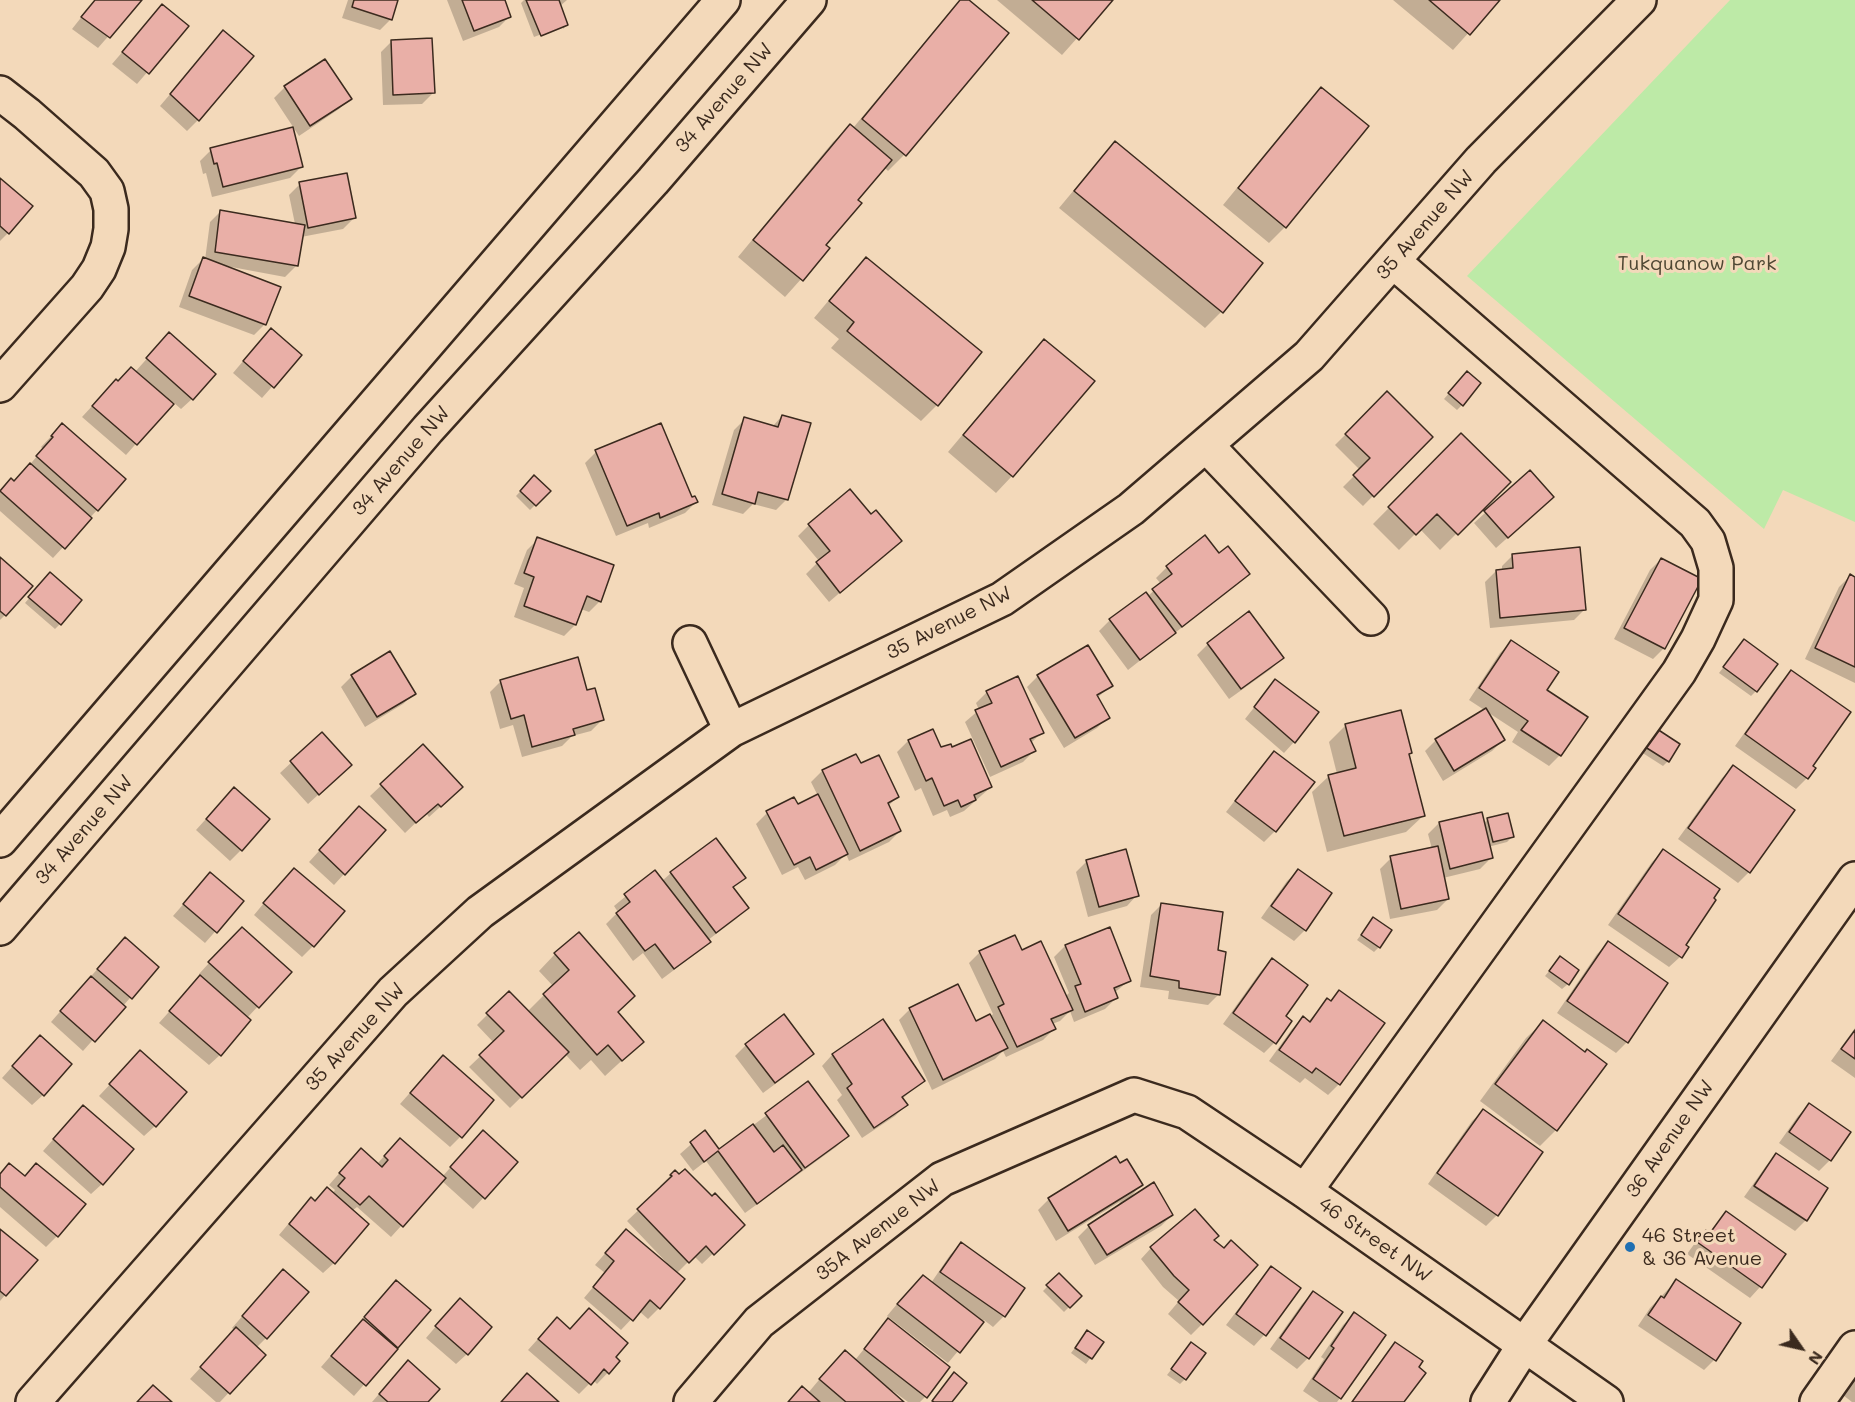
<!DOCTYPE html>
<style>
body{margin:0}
#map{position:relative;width:1855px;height:1402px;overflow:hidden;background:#f3d9ba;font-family:Mali,sans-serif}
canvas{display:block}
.north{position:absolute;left:1771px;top:1318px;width:60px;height:60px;-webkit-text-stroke:4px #f3d9ba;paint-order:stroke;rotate:124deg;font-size:16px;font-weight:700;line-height:24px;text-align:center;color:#3b2a1e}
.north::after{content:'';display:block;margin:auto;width:21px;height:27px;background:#3b2a1e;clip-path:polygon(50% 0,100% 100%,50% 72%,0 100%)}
</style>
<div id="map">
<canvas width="1855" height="1402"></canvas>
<div class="north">N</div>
</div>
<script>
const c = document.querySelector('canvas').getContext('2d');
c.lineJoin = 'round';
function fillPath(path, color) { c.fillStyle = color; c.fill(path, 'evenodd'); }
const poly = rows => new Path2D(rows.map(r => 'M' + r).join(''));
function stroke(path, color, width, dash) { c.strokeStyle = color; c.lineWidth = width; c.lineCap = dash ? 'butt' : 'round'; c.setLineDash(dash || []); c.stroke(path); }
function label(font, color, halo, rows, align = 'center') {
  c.font = font + ' Mali,sans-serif'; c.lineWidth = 6; c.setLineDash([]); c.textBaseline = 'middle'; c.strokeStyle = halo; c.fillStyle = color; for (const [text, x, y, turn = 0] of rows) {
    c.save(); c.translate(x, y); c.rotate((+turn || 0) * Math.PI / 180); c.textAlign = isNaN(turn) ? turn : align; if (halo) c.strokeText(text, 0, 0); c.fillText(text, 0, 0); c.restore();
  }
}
fillPath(poly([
 [1730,0,1855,0,1855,522,1783,490,1764,529,1467,276]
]), '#bdeaa7');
fillPath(poly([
 [95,0,140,0,98,48,72,29],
 [348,0,397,0,391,19,380,30,342,18],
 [447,0,503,0,510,16,499,27,463,41],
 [524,0,567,0,560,6,567,25,563,29,563,26,534,37,521,3],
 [962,0,967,0,905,154,888,171,884,167,856,201,824,245,828,249,785,297,738,257,833,142,850,126,853,128,948,14],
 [997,0,1111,0,1062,55],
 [1393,0,1498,0,1453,50],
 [162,6,187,26,137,84,112,64],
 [223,32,198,120,187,131,160,106],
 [392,41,433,93,422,104,383,105,381,52],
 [285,87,350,98,339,109,299,136,274,98],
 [1321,89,1285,227,1269,243,1223,205,1305,105],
 [1115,143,1261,263,1221,312,1205,328,1059,208,1099,160],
 [211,150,301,167,290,178,212,197,206,173,203,174,200,161],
 [0,180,8,233,0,241],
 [300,184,354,218,343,229,301,237,296,266,285,277,226,266,265,324,254,335,179,307,192,270,203,259,205,260,210,222,221,211,295,224,289,195],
 [866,259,937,405,921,421,831,348,839,339,814,318,850,275],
 [260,341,300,355,262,398,233,373],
 [1044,341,1012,476,996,493,948,452,1028,357],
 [159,345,192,399,181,409,173,402,126,455,82,417,105,392,135,372],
 [1462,378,1462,405,1457,410,1444,399],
 [1387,393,1431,437,1363,506,1343,487,1360,470,1335,445],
 [782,416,787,499,776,510,753,504,743,514,712,505,734,430,745,419,772,427],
 [62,425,97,510,53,558,0,511,0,491,11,480,13,482,27,468,43,449,41,447],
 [1461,435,1508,482,1440,550,1420,529,1399,550,1373,524],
 [596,452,692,499,696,502,685,513,649,528,648,523,616,536,585,463],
 [1530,472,1541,508,1496,548,1474,523],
 [534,477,549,491,530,510,516,496],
 [871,516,900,541,829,602,806,574,819,561,798,536,809,525],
 [538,539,600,601,589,612,581,609,575,625,564,636,514,617,524,588,514,584,527,550],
 [1218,555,1248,574,1237,584,1128,670,1099,631,1110,620,1148,596,1161,584,1156,578,1167,567],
 [1513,555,1585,609,1574,620,1490,628,1485,582,1496,571,1502,570,1502,566],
 [0,559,5,615,0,620],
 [1661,559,1664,648,1653,659,1614,639,1650,570],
 [1850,576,1855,579,1855,683,1805,659,1839,587],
 [45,579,60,624,55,629,25,603],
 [1744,641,1756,691,1751,696,1719,673],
 [1511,642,1545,690,1586,717,1560,755,1549,766,1512,742,1518,732,1469,700,1500,653],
 [1208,644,1282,658,1271,669,1229,699,1197,655],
 [1791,672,1811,767,1807,778,1796,789,1735,746,1780,683],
 [352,676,414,694,403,704,365,727,341,687],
 [1038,676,1111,686,1097,698,1108,717,1097,728,1064,748,1027,687],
 [501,681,586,692,602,720,591,731,572,736,562,746,522,757,513,725,500,729,490,692],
 [1275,681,1294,742,1284,753,1245,719],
 [987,692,1042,732,1030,744,1034,751,1023,762,990,777,965,722,979,710,976,703],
 [1400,712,1410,753,1408,755,1423,816,1406,832,1327,852,1312,792,1329,776,1337,774,1329,742,1345,726],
 [932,731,941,749,991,787,964,811,950,817,947,810,933,816,921,788,915,791,897,752,908,741],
 [322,734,339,776,308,804,280,773],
 [1649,734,1668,761,1663,766,1638,750],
 [1436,740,1503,740,1492,751,1443,781,1425,751],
 [423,746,450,798,429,817,426,813,405,833,370,796],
 [1274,753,1275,831,1264,842,1226,812,1263,764],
 [860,765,898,797,888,806,900,831,889,842,849,861,846,854,835,865,805,880,798,867,782,875,756,824,767,813,797,806,818,796,811,782,822,771],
 [1733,767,1749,872,1738,883,1678,839,1722,778],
 [223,800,241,850,230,861,196,830],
 [348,819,344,874,334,885,309,862],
 [1488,819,1512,837,1507,842,1488,847,1491,858,1480,869,1443,878,1448,899,1437,910,1390,919,1380,869,1391,858,1432,849,1428,834,1439,823,1483,824],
 [1663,851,1684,945,1680,957,1669,967,1608,925,1652,862],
 [1087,861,1137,895,1127,906,1088,917,1076,872],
 [1298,871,1305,930,1294,941,1261,918,1287,881],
 [655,872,662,881,671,873,744,877,732,889,747,908,736,919,708,940,709,942,698,952,662,979,643,953,633,961,606,924,618,912,614,906],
 [283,880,313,946,302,957,254,915],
 [200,885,242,901,205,943,173,916],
 [1162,904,1216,952,1219,994,1208,1005,1168,999,1169,991,1140,987,1151,915],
 [1373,919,1379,947,1374,952,1357,940],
 [1109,929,1130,980,1114,993,1116,998,1105,1009,1074,1022,1070,1011,1060,1021,1052,1024,1054,1029,1043,1040,1006,1057,1003,1051,995,1059,932,1090,899,1020,910,1009,957,986,975,1023,990,1017,993,1014,969,963,980,952,1021,952,1065,997,1069,993,1054,957,1065,946],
 [231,939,290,972,247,1018,220,1055,209,1065,159,1023,201,976,199,974],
 [1608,943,1627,1042,1616,1053,1557,1013,1597,954],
 [114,950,130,998,83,1051,51,1022],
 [555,954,616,1013,642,1042,605,1076,591,1060,580,1070,565,1054,510,1108,469,1067,494,1043,477,1025,509,993,527,1012,553,986,539,971],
 [1560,958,1568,984,1562,989,1545,976],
 [1272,960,1284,1016,1274,1043,1264,1053,1223,1024,1261,971],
 [1339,992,1339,1084,1328,1095,1305,1078,1300,1083,1269,1061,1292,1029,1303,1018,1308,1022,1327,1000,1329,1002],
 [883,1021,923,1081,902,1099,906,1105,895,1116,862,1138,837,1100,842,1095,822,1066,832,1055],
 [1543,1022,1556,1130,1540,1146,1480,1101,1526,1038],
 [1855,1028,1855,1078,1831,1061],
 [746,1045,812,1054,801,1065,763,1093,735,1056],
 [29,1048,43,1095,32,1105,2,1078],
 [130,1063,155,1126,144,1136,99,1096],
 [432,1068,460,1137,450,1147,400,1104],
 [808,1084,847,1136,836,1147,745,1213,706,1161,693,1171,680,1154,705,1132,719,1151],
 [1809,1105,1830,1160,1819,1171,1779,1143,1798,1116],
 [1483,1111,1497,1215,1486,1226,1428,1184,1472,1121],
 [72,1118,102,1184,91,1194,43,1151],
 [472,1143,516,1162,473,1209,442,1181,391,1237,357,1207,352,1211,334,1263,323,1273,279,1235,300,1210,332,1194,335,1190,329,1185,350,1161,377,1164,389,1151,442,1177],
 [1776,1155,1826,1188,1806,1220,1795,1231,1744,1197,1766,1166],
 [1116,1158,1120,1165,1141,1185,1128,1200,1172,1215,1161,1226,1095,1265,1078,1237,1089,1226,1111,1213,1121,1201,1056,1241,1038,1210,1049,1199],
 [36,1165,57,1236,46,1247,0,1207,0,1175,24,1177],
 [674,1172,711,1198,743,1225,702,1264,694,1256,676,1274,659,1308,648,1319,639,1311,621,1330,584,1298,605,1273,595,1265,615,1242,666,1265,667,1263,627,1221,662,1188,660,1186],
 [1726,1213,1784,1254,1760,1287,1750,1298,1687,1254,1695,1243,1706,1232,1708,1234],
 [0,1231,5,1295,0,1301],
 [1212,1240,1224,1249,1202,1324,1191,1335,1168,1314,1179,1301,1163,1287,1141,1259,1151,1248],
 [961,1244,1004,1316,993,1327,984,1320,948,1363,887,1316,902,1298,923,1277,931,1283,950,1255],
 [1271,1268,1299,1288,1264,1335,1254,1346,1226,1325,1261,1279],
 [1059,1275,1080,1296,1064,1312,1043,1291],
 [1676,1281,1714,1360,1704,1370,1638,1326,1650,1308],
 [272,1282,266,1338,256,1348,264,1355,220,1402,216,1402,190,1379,235,1330,232,1328],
 [386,1293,429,1310,354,1396,321,1367],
 [1313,1293,1308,1358,1297,1369,1270,1349,1302,1304],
 [449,1311,467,1354,456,1364,426,1338],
 [1354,1314,1340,1398,1337,1402,1319,1402,1303,1391,1324,1359,1321,1357,1343,1325],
 [888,1320,925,1397,920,1402,908,1402,893,1391,892,1393,902,1402,789,1402,808,1393,834,1362,855,1360],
 [546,1330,570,1330,618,1362,597,1384,593,1380,579,1394,528,1350],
 [1087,1332,1102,1342,1086,1364,1071,1353],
 [1191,1344,1185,1379,1180,1384,1167,1375],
 [1396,1344,1417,1368,1403,1402,1351,1402,1385,1355],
 [1855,1369,1855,1402,1852,1402,1839,1392],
 [397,1373,426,1402,372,1402]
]), '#0003');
const building = poly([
 [95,0,142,0,110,38,81,17,95,0],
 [354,0,398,0,392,20,352,7,354,0],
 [462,0,505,0,511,17,474,31,462,0],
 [526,0,559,0,568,25,541,36,526,0],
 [960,0,969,0,1009,33,906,156,862,119,960,0],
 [1032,0,1113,0,1079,40,1032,0],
 [1429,0,1500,0,1470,35,1429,0],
 [162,4,189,26,149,74,122,52,162,4],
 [223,30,254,56,199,121,170,94,223,30],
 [432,38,435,93,393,95,391,40,432,38],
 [325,59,352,99,310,126,284,86,325,59],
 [1321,87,1369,126,1286,228,1238,188,1321,87],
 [850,124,892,160,858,200,862,203,826,245,830,248,803,281,753,240,850,124],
 [293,127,303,167,223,187,217,163,214,164,210,148,293,127],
 [1115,141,1263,263,1223,313,1074,191,1115,141],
 [347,173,356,218,308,228,299,182,347,173],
 [0,178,33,206,9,234,0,226,0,178],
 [220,210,305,225,298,266,215,252,220,210],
 [203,257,281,287,266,325,189,296,203,257],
 [866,257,982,352,938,406,847,331,854,322,829,301,866,257],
 [271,328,302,355,274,388,243,361,271,328],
 [169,332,216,374,193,400,146,358,169,332],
 [1044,339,1095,381,1013,477,963,435,1044,339],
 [131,367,174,404,137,445,92,406,116,379,118,381,131,367],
 [1467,371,1481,383,1463,406,1448,393,1467,371],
 [1387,391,1433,437,1374,497,1353,475,1370,458,1345,434,1387,391],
 [782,415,811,423,788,500,758,492,755,504,722,494,744,417,778,427,782,415],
 [62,423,126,479,98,511,36,456,53,437,51,436,62,423],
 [661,423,692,497,695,496,698,502,660,518,659,513,627,526,595,450,661,423],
 [1461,433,1511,482,1458,535,1437,514,1416,535,1388,507,1461,433],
 [30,463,92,518,65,549,0,491,11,478,14,481,30,463],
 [1530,470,1554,497,1508,538,1484,511,1530,470],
 [534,475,551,491,536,506,520,491,534,475],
 [850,489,871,514,876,510,902,541,840,593,816,562,830,551,808,524,850,489],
 [1205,535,1219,553,1228,546,1250,574,1182,627,1152,589,1172,574,1166,566,1205,535],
 [537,537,614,565,601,602,587,596,576,625,524,606,534,577,524,573,537,537],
 [1580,547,1586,610,1500,618,1496,570,1513,568,1512,554,1580,547],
 [0,557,33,586,6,616,0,611,0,557],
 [1661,558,1702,579,1665,649,1624,628,1661,558],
 [50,572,82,600,61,625,28,597,50,572],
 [1850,574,1855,577,1855,667,1815,648,1850,574],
 [1146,592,1176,633,1140,660,1109,619,1146,592],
 [1249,611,1284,658,1241,689,1207,643,1249,611],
 [1744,639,1778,664,1757,692,1723,667,1744,639],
 [1511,640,1559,672,1547,690,1588,717,1561,756,1521,730,1528,721,1479,688,1511,640],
 [1088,645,1113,686,1097,695,1110,718,1075,738,1037,675,1088,645],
 [390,651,416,694,377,717,351,675,390,651],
 [578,657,587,690,595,688,604,720,573,729,575,735,532,747,524,715,511,719,500,680,578,657],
 [1791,670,1851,712,1813,766,1816,768,1808,779,1745,734,1791,670],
 [1018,676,1044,733,1030,739,1036,751,1001,767,975,710,992,703,986,691,1018,676],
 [1275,679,1319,712,1295,743,1254,707,1275,679],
 [1486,708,1505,740,1454,771,1435,739,1486,708],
 [1401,710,1412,753,1409,754,1425,816,1344,836,1328,775,1356,768,1345,724,1401,710],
 [1654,727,1680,744,1669,762,1642,745,1654,727],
 [933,729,941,747,951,744,952,747,971,739,992,787,974,795,976,800,961,807,958,800,944,806,932,778,926,781,908,740,933,729],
 [322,732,352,765,319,795,290,761,322,732],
 [423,744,463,787,441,807,438,804,416,823,380,784,423,744],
 [1274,751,1315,782,1276,832,1235,801,1274,751],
 [856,754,861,763,879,755,899,797,888,803,901,831,860,851,822,770,856,754],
 [1733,765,1795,810,1750,873,1688,828,1733,765],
 [234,787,270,819,242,851,206,819,234,787],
 [818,794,848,854,816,870,810,857,794,865,766,811,794,797,798,804,818,794],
 [359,806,386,830,345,875,319,850,359,806],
 [1482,812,1493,858,1450,869,1439,822,1482,812],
 [1508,813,1514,837,1493,842,1487,818,1508,813],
 [716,838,746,878,733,887,749,908,716,933,670,872,716,838],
 [1438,846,1449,899,1401,909,1390,856,1438,846],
 [1126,849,1139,896,1099,907,1086,860,1126,849],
 [1663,849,1720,889,1714,898,1716,900,1686,945,1689,947,1682,958,1618,914,1663,849],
 [294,868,345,911,314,947,263,903,294,868],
 [1298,869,1332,893,1306,931,1271,906,1298,869],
 [655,870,711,942,674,969,655,944,645,951,616,913,630,902,624,894,655,870],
 [210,872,244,901,217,933,183,904,210,872],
 [1161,903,1223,912,1218,950,1226,952,1220,995,1179,988,1179,981,1150,976,1161,903],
 [1373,917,1392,930,1380,948,1361,935,1373,917],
 [242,927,292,972,259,1008,208,962,242,927],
 [1110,927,1131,981,1114,988,1118,998,1085,1012,1075,986,1081,984,1065,945,1110,927],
 [579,932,635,996,618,1012,644,1042,622,1061,608,1045,597,1055,543,994,569,970,554,953,579,932],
 [1015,935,1022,950,1041,941,1073,1010,1051,1019,1056,1029,1017,1047,998,1007,1004,1004,979,951,1015,935],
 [125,937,159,967,132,999,97,969,125,937],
 [1608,941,1668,983,1628,1043,1567,1001,1608,941],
 [1560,956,1579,970,1569,985,1549,971,1560,956],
 [1272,958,1308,985,1286,1016,1292,1021,1276,1044,1233,1013,1272,958],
 [200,975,251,1020,221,1056,169,1011,200,975],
 [91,976,126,1007,95,1042,60,1011,91,976],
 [958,984,976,1021,990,1014,1008,1048,943,1080,909,1008,958,984],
 [1339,990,1385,1023,1340,1085,1316,1068,1312,1073,1279,1050,1303,1016,1310,1022,1327,998,1331,1001,1339,990],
 [509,991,569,1052,522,1098,479,1055,504,1031,486,1013,509,991],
 [784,1014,814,1054,775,1083,745,1044,784,1014],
 [883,1019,925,1081,902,1097,908,1105,874,1128,847,1088,852,1084,832,1054,883,1019],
 [1543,1020,1585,1052,1587,1049,1607,1064,1557,1131,1495,1084,1543,1020],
 [1855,1030,1855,1059,1841,1049,1855,1030],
 [40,1035,72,1064,44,1096,12,1066,40,1035],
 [140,1050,187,1092,156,1127,109,1084,140,1050],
 [443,1055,494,1100,462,1138,410,1093,443,1055],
 [808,1081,849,1136,805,1168,765,1113,808,1081],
 [1809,1103,1851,1132,1831,1161,1789,1132,1809,1103],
 [83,1105,134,1149,103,1185,53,1139,83,1105],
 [1483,1109,1543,1152,1498,1216,1437,1173,1483,1109],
 [753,1124,774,1152,783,1145,802,1170,757,1204,718,1151,704,1162,690,1142,705,1130,719,1149,753,1124],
 [483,1130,518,1162,485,1199,450,1167,483,1130],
 [400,1138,446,1178,403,1227,369,1196,360,1205,338,1186,345,1178,339,1173,361,1148,382,1167,388,1160,384,1156,400,1138],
 [1776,1153,1828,1188,1807,1221,1754,1186,1776,1153],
 [1116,1156,1120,1163,1127,1159,1143,1185,1068,1231,1048,1198,1116,1156],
 [9,1163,25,1176,36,1163,86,1204,58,1237,0,1187,0,1174,9,1163],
 [685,1169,712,1196,715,1193,745,1225,714,1255,706,1246,689,1263,637,1209,672,1176,670,1175,675,1170,679,1174,685,1169],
 [1154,1182,1173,1215,1107,1255,1088,1225,1154,1182],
 [327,1187,369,1224,335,1264,289,1224,311,1197,315,1201,327,1187],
 [1195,1209,1219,1236,1214,1240,1224,1248,1231,1240,1258,1265,1203,1325,1178,1302,1189,1290,1174,1276,1150,1247,1195,1209],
 [1726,1211,1786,1254,1762,1288,1697,1242,1706,1230,1710,1233,1726,1211],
 [0,1229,38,1260,6,1296,0,1291,0,1229],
 [626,1229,685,1279,660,1309,650,1300,633,1321,593,1287,614,1261,605,1253,626,1229],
 [961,1242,1025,1288,1005,1317,940,1272,961,1242],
 [1271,1266,1301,1288,1266,1336,1236,1314,1271,1266],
 [283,1269,309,1292,267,1339,242,1316,283,1269],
 [1059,1273,1082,1296,1070,1308,1046,1285,1059,1273],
 [923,1275,984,1322,960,1353,897,1304,923,1275],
 [1676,1279,1741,1323,1716,1361,1648,1315,1661,1296,1664,1298,1676,1279],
 [396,1280,431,1310,398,1348,364,1317,396,1280],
 [1313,1291,1343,1312,1309,1359,1280,1338,1313,1291],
 [460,1298,492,1327,468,1355,435,1326,460,1298],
 [589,1308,628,1343,616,1357,620,1361,609,1374,604,1369,591,1385,538,1339,557,1317,570,1329,589,1308],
 [1354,1312,1386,1335,1341,1399,1313,1379,1334,1348,1331,1346,1354,1312],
 [888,1318,950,1367,927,1398,864,1349,888,1318],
 [363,1319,398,1349,366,1386,331,1356,363,1319],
 [236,1327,266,1355,230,1394,200,1367,236,1327],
 [1087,1330,1104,1342,1092,1359,1075,1348,1087,1330],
 [1191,1342,1206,1353,1186,1380,1171,1369,1191,1342],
 [1395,1342,1423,1361,1419,1367,1426,1373,1404,1402,1352,1402,1395,1342],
 [845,1350,904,1402,846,1402,819,1379,845,1350],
 [408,1360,440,1389,428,1402,388,1402,379,1394,408,1360],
 [954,1372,967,1383,952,1402,934,1402,932,1401,954,1372],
 [527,1373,559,1402,501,1402,527,1373],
 [153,1385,172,1402,137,1402,153,1385],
 [802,1386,820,1402,788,1402,802,1386]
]);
fillPath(building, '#e9afa7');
stroke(building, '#3b2a1e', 1.5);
const minor = poly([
 [0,93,27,114,94,173,107,191,111,209,111,229,108,247,99,269,87,287,0,385],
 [1206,445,1371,618],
 [690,643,731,730],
 [1305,1191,1679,672,1698,639,1716,600,1716,568,1708,541,1695,523,1394,262],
 [33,1402,393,992,480,912,731,730,1002,599,1131,509,1309,356,1481,160,1639,0],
 [691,1402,759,1322,942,1179,1134,1095,1187,1112,1305,1191,1606,1402],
 [1488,1402,1525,1344,1855,879],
 [1817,1402,1855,1348]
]);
const major = poly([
 [0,840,723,0],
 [0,928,428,429,653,181,809,0]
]);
stroke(minor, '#3b2a1e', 38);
stroke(major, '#3b2a1e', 38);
stroke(minor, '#f3d9ba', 33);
stroke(major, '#f3d9ba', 33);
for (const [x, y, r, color] of [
 [1630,1247,6,"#1f6fb2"]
]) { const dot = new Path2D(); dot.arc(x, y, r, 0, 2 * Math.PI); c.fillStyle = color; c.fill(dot); stroke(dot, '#f3d9ba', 2); }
label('20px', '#3b2a1e', '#f3d9ba', [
 ["34 Avenue NW",724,98,-49],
 ["35 Avenue NW",1425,225,-49],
 ["34 Avenue NW",401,461,-49],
 ["35 Avenue NW",949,623,-27],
 ["34 Avenue NW",84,830,-49],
 ["35 Avenue NW",355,1037,-48],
 ["36 Avenue NW",1670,1139,-55],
 ["35A Avenue NW",878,1230,-38],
 ["46 Street NW",1375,1240,35]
]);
label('20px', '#4e4733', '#f3d9ba', [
 ["Tukquanow Park",1697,264]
]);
label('20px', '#3b2a1e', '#f3d9ba', [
 ["46 Street",1642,1236],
 ["& 36 Avenue",1642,1259]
], 'left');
</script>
